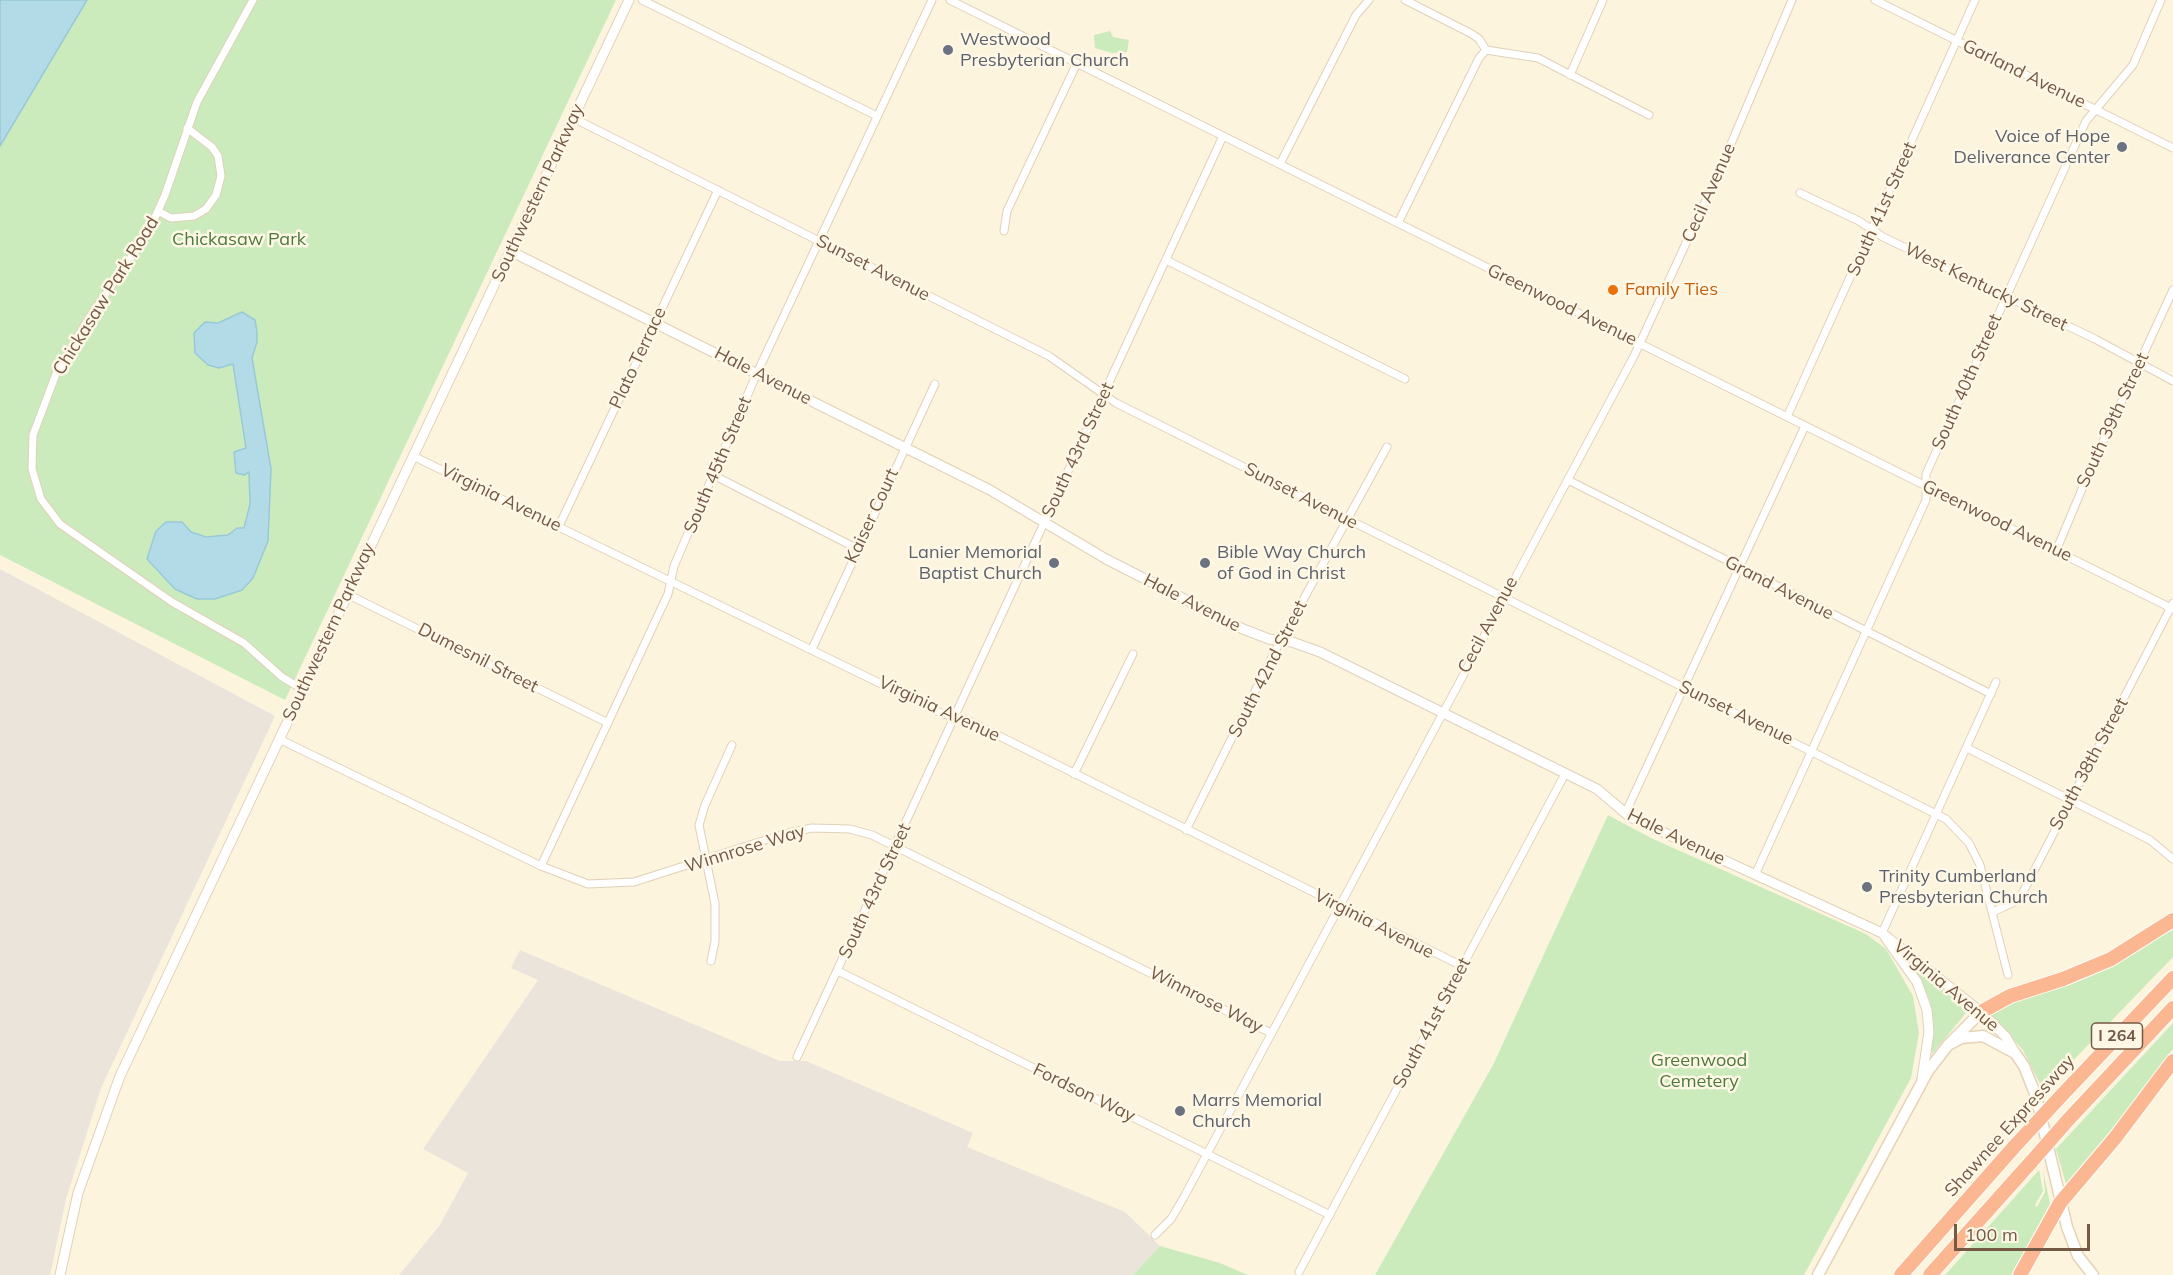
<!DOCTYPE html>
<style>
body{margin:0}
#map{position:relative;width:2173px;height:1275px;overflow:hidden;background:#fdf4de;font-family:Mulish,sans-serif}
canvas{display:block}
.scale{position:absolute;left:1954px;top:1224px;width:136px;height:27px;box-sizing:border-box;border:3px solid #745a45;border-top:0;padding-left:8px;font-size:18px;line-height:21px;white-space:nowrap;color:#745a45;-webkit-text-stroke:4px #fff7e6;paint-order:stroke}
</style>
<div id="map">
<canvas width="2173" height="1275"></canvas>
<div class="scale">100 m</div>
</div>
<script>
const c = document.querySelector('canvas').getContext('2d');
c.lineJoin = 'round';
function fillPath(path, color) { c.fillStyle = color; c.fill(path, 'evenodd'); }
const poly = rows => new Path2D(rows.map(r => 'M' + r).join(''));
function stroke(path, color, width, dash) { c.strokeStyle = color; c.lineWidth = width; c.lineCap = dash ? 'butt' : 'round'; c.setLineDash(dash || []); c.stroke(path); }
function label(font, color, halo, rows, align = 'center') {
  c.font = font + ' Mulish,sans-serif'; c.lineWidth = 5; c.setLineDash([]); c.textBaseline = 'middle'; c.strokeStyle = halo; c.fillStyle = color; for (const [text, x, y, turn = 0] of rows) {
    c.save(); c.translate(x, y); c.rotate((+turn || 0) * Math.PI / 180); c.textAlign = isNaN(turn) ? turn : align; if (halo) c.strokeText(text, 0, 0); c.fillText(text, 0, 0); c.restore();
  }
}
fillPath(poly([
 [0,569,275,716,101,1088,66,1199,50,1275,0,1275],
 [520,950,780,1061,806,1061,973,1133,967,1147,1125,1212,1160,1246,1133,1275,399,1275,440,1225,468,1173,423,1149,538,980,511,968]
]), '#ebe4db');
fillPath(poly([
 [87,0,616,0,285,700,0,555,0,146],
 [1110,31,1113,37,1129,40,1127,52,1112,53,1095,48,1094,35],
 [1608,815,1651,838,1866,934,1886,949,1913,996,1919,1033,1911,1078,1804,1275,1375,1275,1493,1065],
 [2173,924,2173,957,2061,1073,2042,1088,2023,1050,1990,1016,1990,1012],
 [1900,952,1948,992,1966,1013,1932,1054,1931,1004,1922,981],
 [2173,1023,2173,1049,2085,1166,2066,1184,2056,1149],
 [2039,1170,2043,1191,2035,1205,2037,1207,2045,1192,2043,1170,2050,1204,2011,1275,1945,1275],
 [1160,1246,1220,1263,1248,1275,1133,1275]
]), '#cbebbd');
const water = poly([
 [0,0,87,0,0,146,0,0],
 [242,312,255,320,257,332,257,342,252,358,271,469,268,541,253,578,242,590,215,599,197,599,175,589,147,559,156,531,166,522,182,522,191,532,206,537,228,535,237,528,244,528,250,504,249,472,244,475,236,473,234,452,246,448,233,364,219,368,208,365,195,353,194,333,205,322,218,323,242,312]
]);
fillPath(water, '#b3dbe7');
stroke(water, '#98c9d9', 1.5);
const minor = poly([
 [253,0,197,102,165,195,148,233,89,318,56,374,33,435,32,469,41,499,60,524,172,602,244,643,282,677,302,689],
 [642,0,877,116],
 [950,0,2173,609],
 [1405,0,1472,34,1479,39,1486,50,1538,58,1649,115],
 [1875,0,2173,148],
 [1570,75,1603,0],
 [573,118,1049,356,1116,403,1946,819,1969,843,1980,865,2008,975],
 [1280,164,1356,15,1369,0],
 [1800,193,1859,221,1883,237,2095,339,2173,381],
 [158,211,171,218,194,216,206,209,216,195,221,176,218,156,212,147,187,128],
 [1398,223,1479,58,1486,50],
 [1004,231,1007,211,1077,63],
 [1166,260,1405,379],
 [1787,417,1975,0],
 [413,456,943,714,965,719,1462,966],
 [715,476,856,548],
 [1568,480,1991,694],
 [559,526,718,190],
 [2056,551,2090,470,2173,290],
 [347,594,608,723],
 [812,649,935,384],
 [279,739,541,866,588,884,634,882,784,834,812,828,850,829,872,835,1271,1033],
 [1967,748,2150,840,2173,859],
 [1074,774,1133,654],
 [1625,814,1805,426],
 [1186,830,1274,653,1387,447],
 [541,866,668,594,674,566,757,373,932,0],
 [1755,875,1926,500,1926,474,2086,121,2133,65,2161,0],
 [1993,912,2016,901,2021,896,2173,603],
 [1882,933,1996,682],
 [711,961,715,941,715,904,699,825,705,805,732,745],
 [838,971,1330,1215],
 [797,1057,1223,136],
 [1155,1235,1171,1219,1184,1197,1634,356,1722,165,1792,0],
 [1299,1272,1565,774]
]);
const tertiary = poly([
 [510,251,990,490,1106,559,1243,629,1269,639,1292,642,1320,652,1597,789,1630,817,1882,933,1981,1012,2006,1037,2015,1053],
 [1885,937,1917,982,1927,1010,1929,1032,1922,1079],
 [60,1275,78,1193,120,1076,629,0]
]);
const secondary = poly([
 [1948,1045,1961,1038,1983,1036,2015,1053,2024,1066,2036,1096,2067,1227,2078,1256,2093,1275],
 [1818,1275,1928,1071,1948,1045,1981,1012]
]);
const motorway = poly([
 [1981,1012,2010,996,2063,979,2111,959,2173,920],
 [2062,1095,2173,978],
 [2068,1120,2173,1008],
 [1901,1275,2014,1147],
 [1930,1275,2032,1161],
 [2020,1275,2060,1203,2115,1138,2173,1061]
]);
stroke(minor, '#e1d0ba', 9);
stroke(tertiary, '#e1d0ba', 11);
stroke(secondary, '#e7d2b8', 13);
stroke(motorway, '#fff', 16);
stroke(minor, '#fff', 7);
stroke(tertiary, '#fff', 9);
stroke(secondary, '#fff', 10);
stroke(motorway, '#fbb791', 14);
const motorwayBridge = poly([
 [2014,1147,2062,1095],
 [2032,1161,2068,1120]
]);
stroke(motorwayBridge, '#fff', 16, []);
stroke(motorwayBridge, '#fbb791', 14);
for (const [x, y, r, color] of [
 [948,50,6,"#6b7280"],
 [2122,147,6,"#6b7280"],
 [1613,290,6,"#e8710a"],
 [1054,563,6,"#6b7280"],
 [1205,563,6,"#6b7280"],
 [1867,887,6,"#6b7280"],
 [1180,1111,6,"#6b7280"]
]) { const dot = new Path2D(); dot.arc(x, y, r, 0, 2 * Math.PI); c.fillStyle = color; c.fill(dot); stroke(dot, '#fff7e6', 2); }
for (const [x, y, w] of [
 [2117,1036,51]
]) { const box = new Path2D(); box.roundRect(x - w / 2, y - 13, w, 26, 4.5); c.fillStyle = '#fff7e6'; c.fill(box); stroke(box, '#745a45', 1.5); }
label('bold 16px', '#745a45', null, [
 ["I 264",2117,1036]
]);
label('18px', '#5b616d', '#fff7e6', [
 ["Westwood",960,40],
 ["Presbyterian Church",960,61],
 ["Voice of Hope",2110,137,"right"],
 ["Deliverance Center",2110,158,"right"],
 ["Lanier Memorial",1042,553,"right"],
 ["Baptist Church",1042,574,"right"],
 ["Bible Way Church",1217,553],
 ["of God in Christ",1217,574],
 ["Trinity Cumberland",1879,877],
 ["Presbyterian Church",1879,898],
 ["Marrs Memorial",1192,1101],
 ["Church",1192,1122]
], 'left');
label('18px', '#745a45', '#fff7e6', [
 ["Garland Avenue",2024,74,26],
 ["Southwestern Parkway",538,193,-65],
 ["Cecil Avenue",1709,193,-66],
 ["South 41st Street",1882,209,-66],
 ["Sunset Avenue",873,268,27],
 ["West Kentucky Street",1986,287,26],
 ["Chickasaw Park Road",106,296,-58],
 ["Greenwood Avenue",1562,305,26],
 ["Plato Terrace",638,358,-65],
 ["Hale Avenue",763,376,27],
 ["South 40th Street",1967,382,-66],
 ["South 39th Street",2113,420,-65],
 ["South 43rd Street",1078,450,-65],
 ["South 45th Street",718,465,-67],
 ["Sunset Avenue",1301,496,27],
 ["Virginia Avenue",501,498,26],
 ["Kaiser Court",872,516,-65],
 ["Greenwood Avenue",1997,521,26],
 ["Grand Avenue",1779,588,27],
 ["Hale Avenue",1192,603,27],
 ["Cecil Avenue",1488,625,-62],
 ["Southwestern Parkway",329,632,-65],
 ["Dumesnil Street",478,658,27],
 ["South 42nd Street",1268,669,-63],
 ["Virginia Avenue",939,709,25],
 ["Sunset Avenue",1736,713,26],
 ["South 38th Street",2089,764,-62],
 ["Hale Avenue",1676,837,26],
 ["Winnrose Way",745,849,-17],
 ["South 43rd Street",875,891,-65],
 ["Virginia Avenue",1374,924,27],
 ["Virginia Avenue",1946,986,40],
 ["Winnrose Way",1206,1000,27],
 ["South 41st Street",1432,1023,-62],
 ["Fordson Way",1084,1093,26],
 ["Shawnee Expressway",2010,1126,-48]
]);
label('18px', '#4a7b3d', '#fff7e6', [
 ["Chickasaw Park",239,240],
 ["Greenwood",1699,1061],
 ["Cemetery",1699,1082]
]);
label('18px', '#c56008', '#fff7e6', [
 ["Family Ties",1625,290]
], 'left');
</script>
